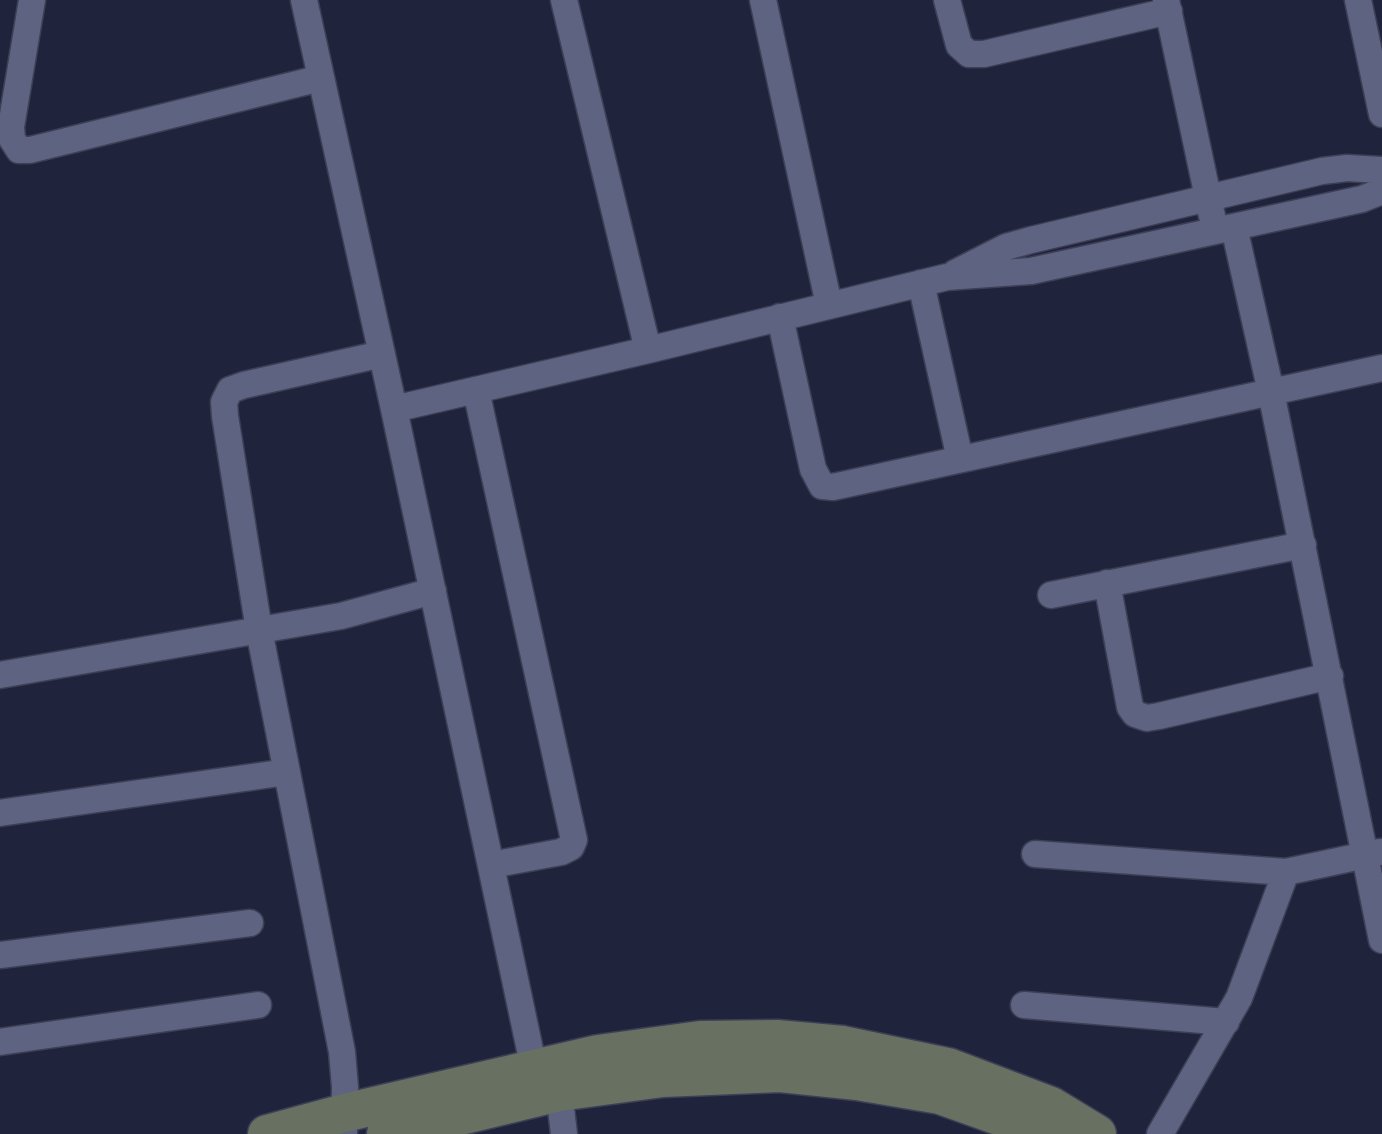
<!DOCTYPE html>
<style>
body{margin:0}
canvas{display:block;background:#20233c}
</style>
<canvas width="1382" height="1134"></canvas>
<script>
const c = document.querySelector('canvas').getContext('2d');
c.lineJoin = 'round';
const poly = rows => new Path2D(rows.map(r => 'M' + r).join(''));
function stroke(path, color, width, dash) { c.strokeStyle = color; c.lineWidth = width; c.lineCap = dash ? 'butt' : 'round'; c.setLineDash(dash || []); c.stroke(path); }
const street = poly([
 [32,0,11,127,12,139,19,150,30,150,321,78],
 [304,0,394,409,537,1083],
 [564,0,648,350],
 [763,0,829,305],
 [947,0,959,45,969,54,984,54,1169,11],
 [1166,0,1212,216],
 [1358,0,1382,114],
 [1234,227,1271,392,1382,940],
 [955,273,1006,247,1031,240,1322,171,1347,168,1382,170],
 [921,283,960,459],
 [780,317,813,469,822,486,833,487,1382,368],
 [476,390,574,840,571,847,561,852,491,865],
 [394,409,648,350,947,277,1031,271,1362,199,1382,191],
 [1107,583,1130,707,1135,714,1147,718,1159,716,1330,676],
 [1051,595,1303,545],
 [0,675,341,616,433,591],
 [0,813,287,772],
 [1035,854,1286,872],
 [0,955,250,923],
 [1024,1005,1226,1022],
 [0,1042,258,1005],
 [559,1092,564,1134],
 [344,1134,345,1087,342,1052,259,630,225,416,224,402,230,390,244,385,382,354],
 [1160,1134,1239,998,1286,872,1380,852]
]);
const secondary = poly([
 [267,1134,344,1113,598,1054,700,1040,777,1039,843,1045,948,1067,1051,1106,1097,1134],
 [386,1134,559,1092,663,1078,780,1073,857,1081,940,1095,1049,1134]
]);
stroke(street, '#3d3f55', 29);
stroke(secondary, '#3d3f55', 41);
stroke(street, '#5e6381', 26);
stroke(secondary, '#687061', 38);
</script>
